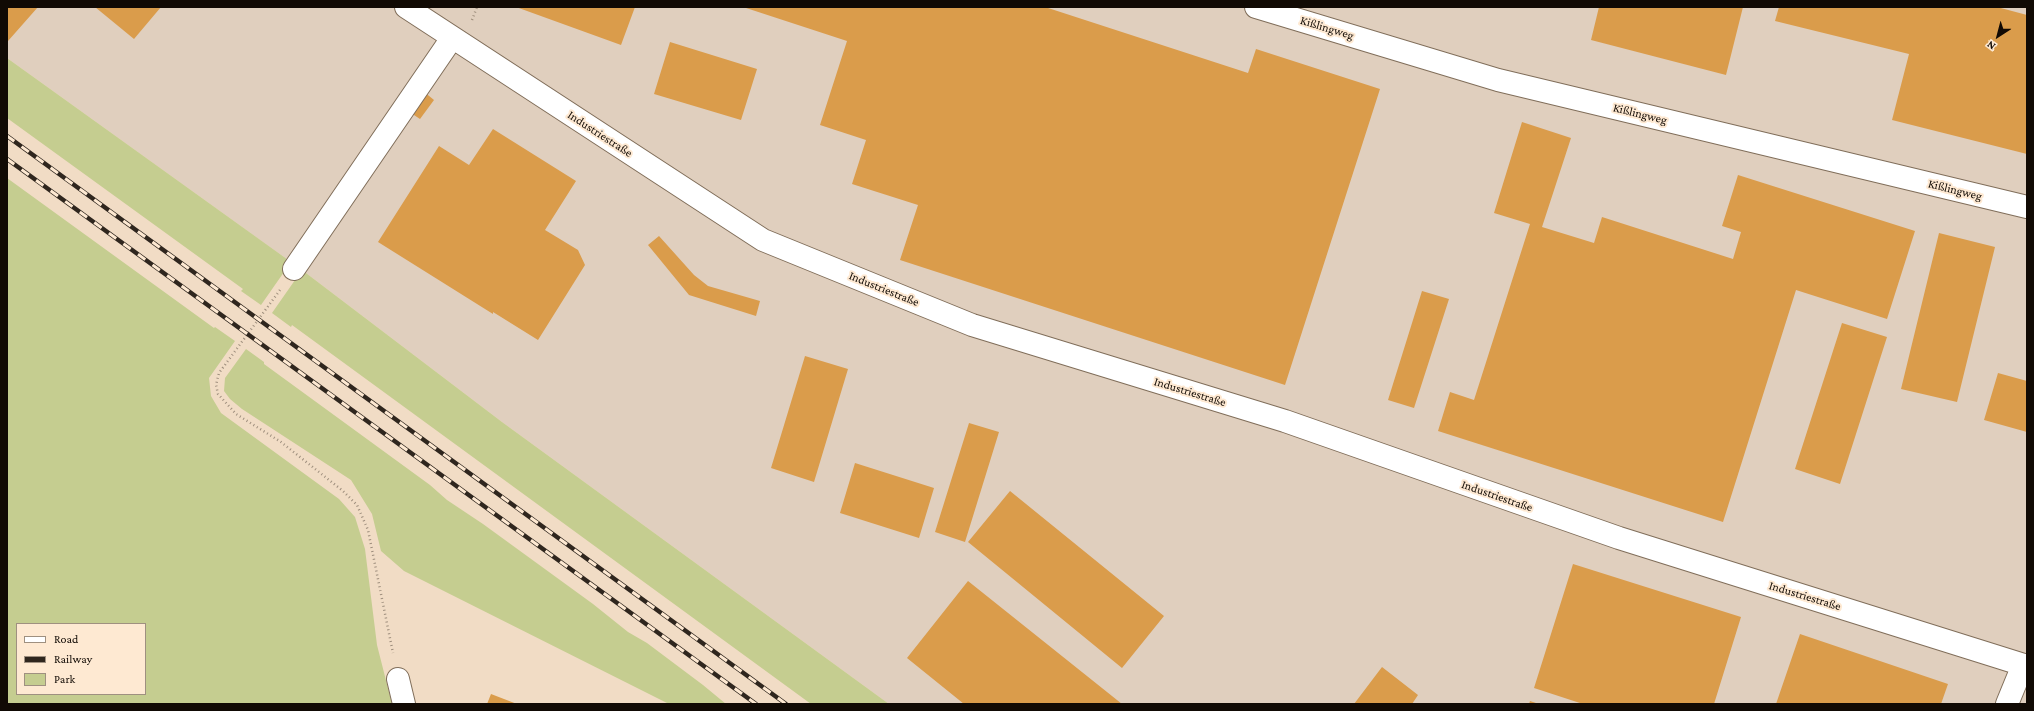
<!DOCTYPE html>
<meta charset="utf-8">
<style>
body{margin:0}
#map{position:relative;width:2034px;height:711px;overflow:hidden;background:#f1dcc5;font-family:"Crimson Pro",serif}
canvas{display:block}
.frame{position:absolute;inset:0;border:8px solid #110a04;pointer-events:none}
.legend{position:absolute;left:16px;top:623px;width:130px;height:72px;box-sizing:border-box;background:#fee9d2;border:1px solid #9f9080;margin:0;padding:5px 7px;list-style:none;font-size:12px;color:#110a04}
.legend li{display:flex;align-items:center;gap:8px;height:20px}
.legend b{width:20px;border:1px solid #9f9080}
.north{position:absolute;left:1978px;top:16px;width:40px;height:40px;-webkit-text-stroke:3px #fee9d2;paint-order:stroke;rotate:216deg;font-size:11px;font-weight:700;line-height:16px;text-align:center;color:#110a04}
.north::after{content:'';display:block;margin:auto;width:14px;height:18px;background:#110a04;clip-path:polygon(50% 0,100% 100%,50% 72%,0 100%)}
</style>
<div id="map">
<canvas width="2034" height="711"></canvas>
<div class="frame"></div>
<ul class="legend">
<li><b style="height:5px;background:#fff"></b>Road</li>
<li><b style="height:5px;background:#2f261e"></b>Railway</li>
<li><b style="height:11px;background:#c5cd90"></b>Park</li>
</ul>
<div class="north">N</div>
</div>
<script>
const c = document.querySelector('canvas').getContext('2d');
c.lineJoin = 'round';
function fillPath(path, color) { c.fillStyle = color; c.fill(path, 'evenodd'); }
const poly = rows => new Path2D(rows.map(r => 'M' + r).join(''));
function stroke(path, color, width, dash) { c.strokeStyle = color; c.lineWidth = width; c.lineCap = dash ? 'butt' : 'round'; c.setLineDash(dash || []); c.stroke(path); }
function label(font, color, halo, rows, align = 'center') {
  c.font = font + ' "Crimson Pro",serif'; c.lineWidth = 4; c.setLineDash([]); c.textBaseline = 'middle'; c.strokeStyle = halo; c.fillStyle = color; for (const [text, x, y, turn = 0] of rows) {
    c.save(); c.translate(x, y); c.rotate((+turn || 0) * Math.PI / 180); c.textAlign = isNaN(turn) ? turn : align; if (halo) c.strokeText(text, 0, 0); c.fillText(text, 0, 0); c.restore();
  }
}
fillPath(poly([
 [7,7,2027,7,2027,704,889,704,502,422,302,270,7,58]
]), '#e0cfbe');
fillPath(poly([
 [7,58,291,262,261,305,241,291,243,289,7,118],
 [7,178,214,328,215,327,235,341,209,378,211,396,221,413,339,499,355,517,365,549,377,645,392,704,7,704],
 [17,624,145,624,145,694,17,694],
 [302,270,502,422,889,704,811,704,292,325,291,327,272,313],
 [246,349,264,362,264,364,430,485,447,500,483,524,593,604,628,632,647,643,703,685,726,704,669,704,404,571,381,551,372,514,351,480,242,409,230,399,224,391,225,378]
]), '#c5cd90');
fillPath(poly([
 [7,7,38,7,8,41,7,40],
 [95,7,161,7,134,39],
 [516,7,635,7,621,45],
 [743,7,1045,7,1248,73,1256,49,1380,89,1285,385,900,260,918,205,852,184,866,140,820,125,847,41],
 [1599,7,1743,7,1726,75,1591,40],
 [1779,7,1997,7,2027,15,2027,154,1892,120,1909,54,1775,21],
 [670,42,757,69,741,120,654,94],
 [423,91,434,100,420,119,408,111],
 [1522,122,1571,138,1542,227,1594,243,1602,217,1733,259,1741,232,1722,226,1738,175,1915,231,1887,319,1796,290,1723,522,1438,431,1450,392,1474,400,1530,224,1494,213],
 [493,129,576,181,545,230,578,250,585,265,538,340,493,312,493,314,378,242,439,146,469,165],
 [1939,233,1995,247,1957,402,1901,389],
 [659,236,694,275,708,286,760,301,756,316,689,295,648,245],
 [1422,291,1449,299,1414,408,1388,400],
 [1842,323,1887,337,1840,484,1795,469],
 [805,356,848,369,814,482,771,468],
 [1998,373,2027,381,2027,432,1984,420],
 [969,423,999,432,965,542,935,532],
 [855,463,934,488,919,538,840,513],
 [1010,491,1164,616,1122,668,968,542],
 [1573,564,1741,617,1714,704,1583,704,1534,688],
 [968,581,1122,704,964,704,907,658],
 [1800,634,1948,684,1941,704,1776,704],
 [1382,667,1418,695,1412,704,1354,704],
 [491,694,517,704,487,704],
 [1530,701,1539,704,1529,704]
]), '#da9c4b');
const minor = poly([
 [406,7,763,240,972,325,1285,421,1619,538,2027,666],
 [1256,7,1498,80,2027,207],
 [294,269,452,38],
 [398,679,404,704],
 [2007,704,2023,665]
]);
stroke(minor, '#806e5a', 24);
stroke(poly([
 [472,20,477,7],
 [280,290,219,373,216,385,218,394,236,414,281,442,343,491,357,505,368,530,393,653]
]), '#9f8f7e', 2.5, [1, 3]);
stroke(minor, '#fff', 22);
const rail = poly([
 [7,136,786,704],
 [7,159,756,704]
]);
stroke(rail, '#2f261e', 4.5);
stroke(rail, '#fee9d2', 3, [9]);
label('12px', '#110a04', '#fee9d2', [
 ["Kißlingweg",1327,28,17],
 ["Kißlingweg",1640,114,14],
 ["Industriestraße",600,134,33],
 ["Kißlingweg",1955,190,14],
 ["Industriestraße",884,289,22],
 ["Industriestraße",1190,392,17],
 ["Industriestraße",1497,496,19],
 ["Industriestraße",1805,596,17]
]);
</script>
